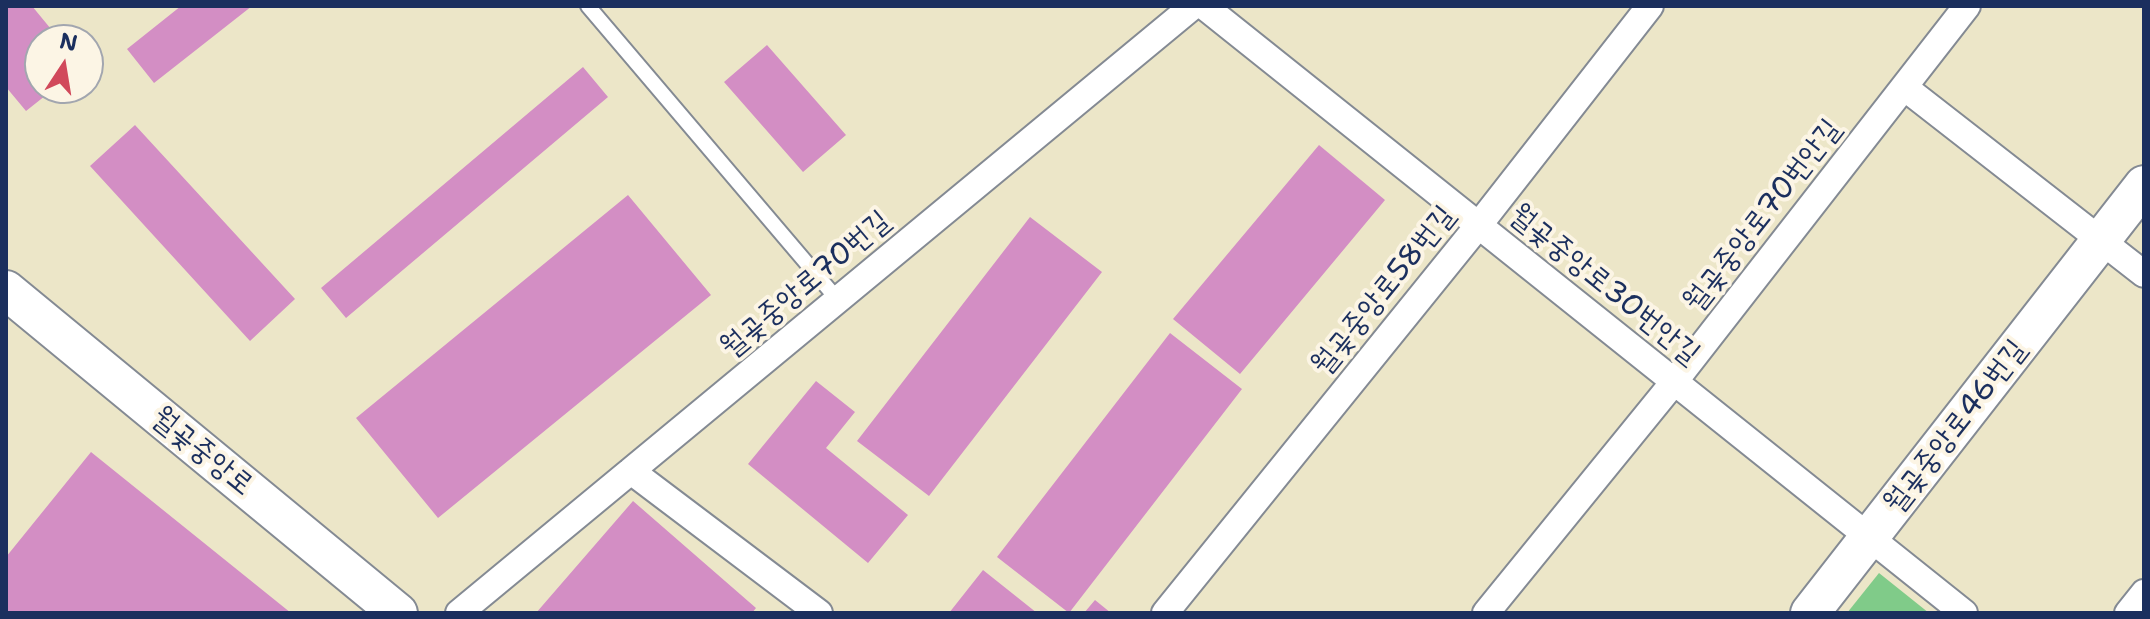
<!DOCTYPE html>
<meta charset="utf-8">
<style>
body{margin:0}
#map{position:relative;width:2150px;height:619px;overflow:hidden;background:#ece6c8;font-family:"Shantell Sans",sans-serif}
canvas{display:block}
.frame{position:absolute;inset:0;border:8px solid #1b2f5e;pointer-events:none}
.north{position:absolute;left:24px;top:24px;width:80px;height:80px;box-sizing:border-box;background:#fcf5e5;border:2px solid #a2a6af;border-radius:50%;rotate:12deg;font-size:22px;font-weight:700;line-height:32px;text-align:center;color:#1b2f5e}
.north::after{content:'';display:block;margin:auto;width:28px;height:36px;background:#d1495b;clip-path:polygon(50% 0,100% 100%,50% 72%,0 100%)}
</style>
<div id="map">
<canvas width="2150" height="619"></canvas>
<div class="frame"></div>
<div class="north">N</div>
</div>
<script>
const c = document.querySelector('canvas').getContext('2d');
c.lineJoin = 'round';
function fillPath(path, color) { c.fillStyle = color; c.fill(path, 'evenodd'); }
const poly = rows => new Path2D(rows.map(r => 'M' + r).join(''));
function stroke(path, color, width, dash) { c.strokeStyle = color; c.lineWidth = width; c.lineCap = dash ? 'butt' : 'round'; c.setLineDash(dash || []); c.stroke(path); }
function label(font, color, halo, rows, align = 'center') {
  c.font = font + ' "Shantell Sans","Poor Story",sans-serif'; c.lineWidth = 8; c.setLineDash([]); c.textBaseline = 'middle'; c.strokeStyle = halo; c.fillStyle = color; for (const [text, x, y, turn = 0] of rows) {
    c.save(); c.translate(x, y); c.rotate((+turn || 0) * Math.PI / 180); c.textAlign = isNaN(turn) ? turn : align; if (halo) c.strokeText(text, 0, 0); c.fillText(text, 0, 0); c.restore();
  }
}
fillPath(poly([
 [1879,573,1929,613,1847,613]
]), '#80cb89');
fillPath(poly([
 [6,6,32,6,60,40,40,40,40,88,55,88,26,111,6,87],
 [181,6,252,6,154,83,127,49],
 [767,45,846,135,803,172,724,82],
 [583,67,608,97,346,318,321,288],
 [135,125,295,299,250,341,90,166],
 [1319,145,1385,200,1240,374,1173,319],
 [628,195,711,295,438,518,356,418],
 [1030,217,1102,272,929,496,857,441],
 [1170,333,1242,389,1069,613,997,557],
 [816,381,855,412,826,448,908,515,868,563,748,464],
 [91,452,291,613,6,613,6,557],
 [633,501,756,608,752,613,536,613],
 [983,570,1037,613,949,613],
 [1095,600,1111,613,1084,613]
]), '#d38ec4');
const lane = poly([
 [588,6,838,300]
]);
const street = poly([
 [1204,6,1964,613],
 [1904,87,2144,274],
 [631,471,819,613],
 [459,613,1193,6],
 [1165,613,1478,226,1650,6],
 [1486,613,1674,382,1967,6],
 [2128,613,2144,593]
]);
const secondary = poly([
 [6,290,398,613],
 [1810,613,2144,185]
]);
stroke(lane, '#848a93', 18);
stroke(street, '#848a93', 30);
stroke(secondary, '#848a93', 42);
stroke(lane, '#fff', 14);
stroke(street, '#fff', 26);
stroke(secondary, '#fff', 38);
label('30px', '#1b2f5e', '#fcf5e5', [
 ["월곶중앙로70번안길",1763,216,-52],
 ["월곶중앙로70번길",806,285,-40],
 ["월곶중앙로30번안길",1604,285,39],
 ["월곶중앙로58번길",1384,291,-51],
 ["월곶중앙로46번길",1956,427,-52],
 ["월곶중앙로",202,452,39]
]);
</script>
